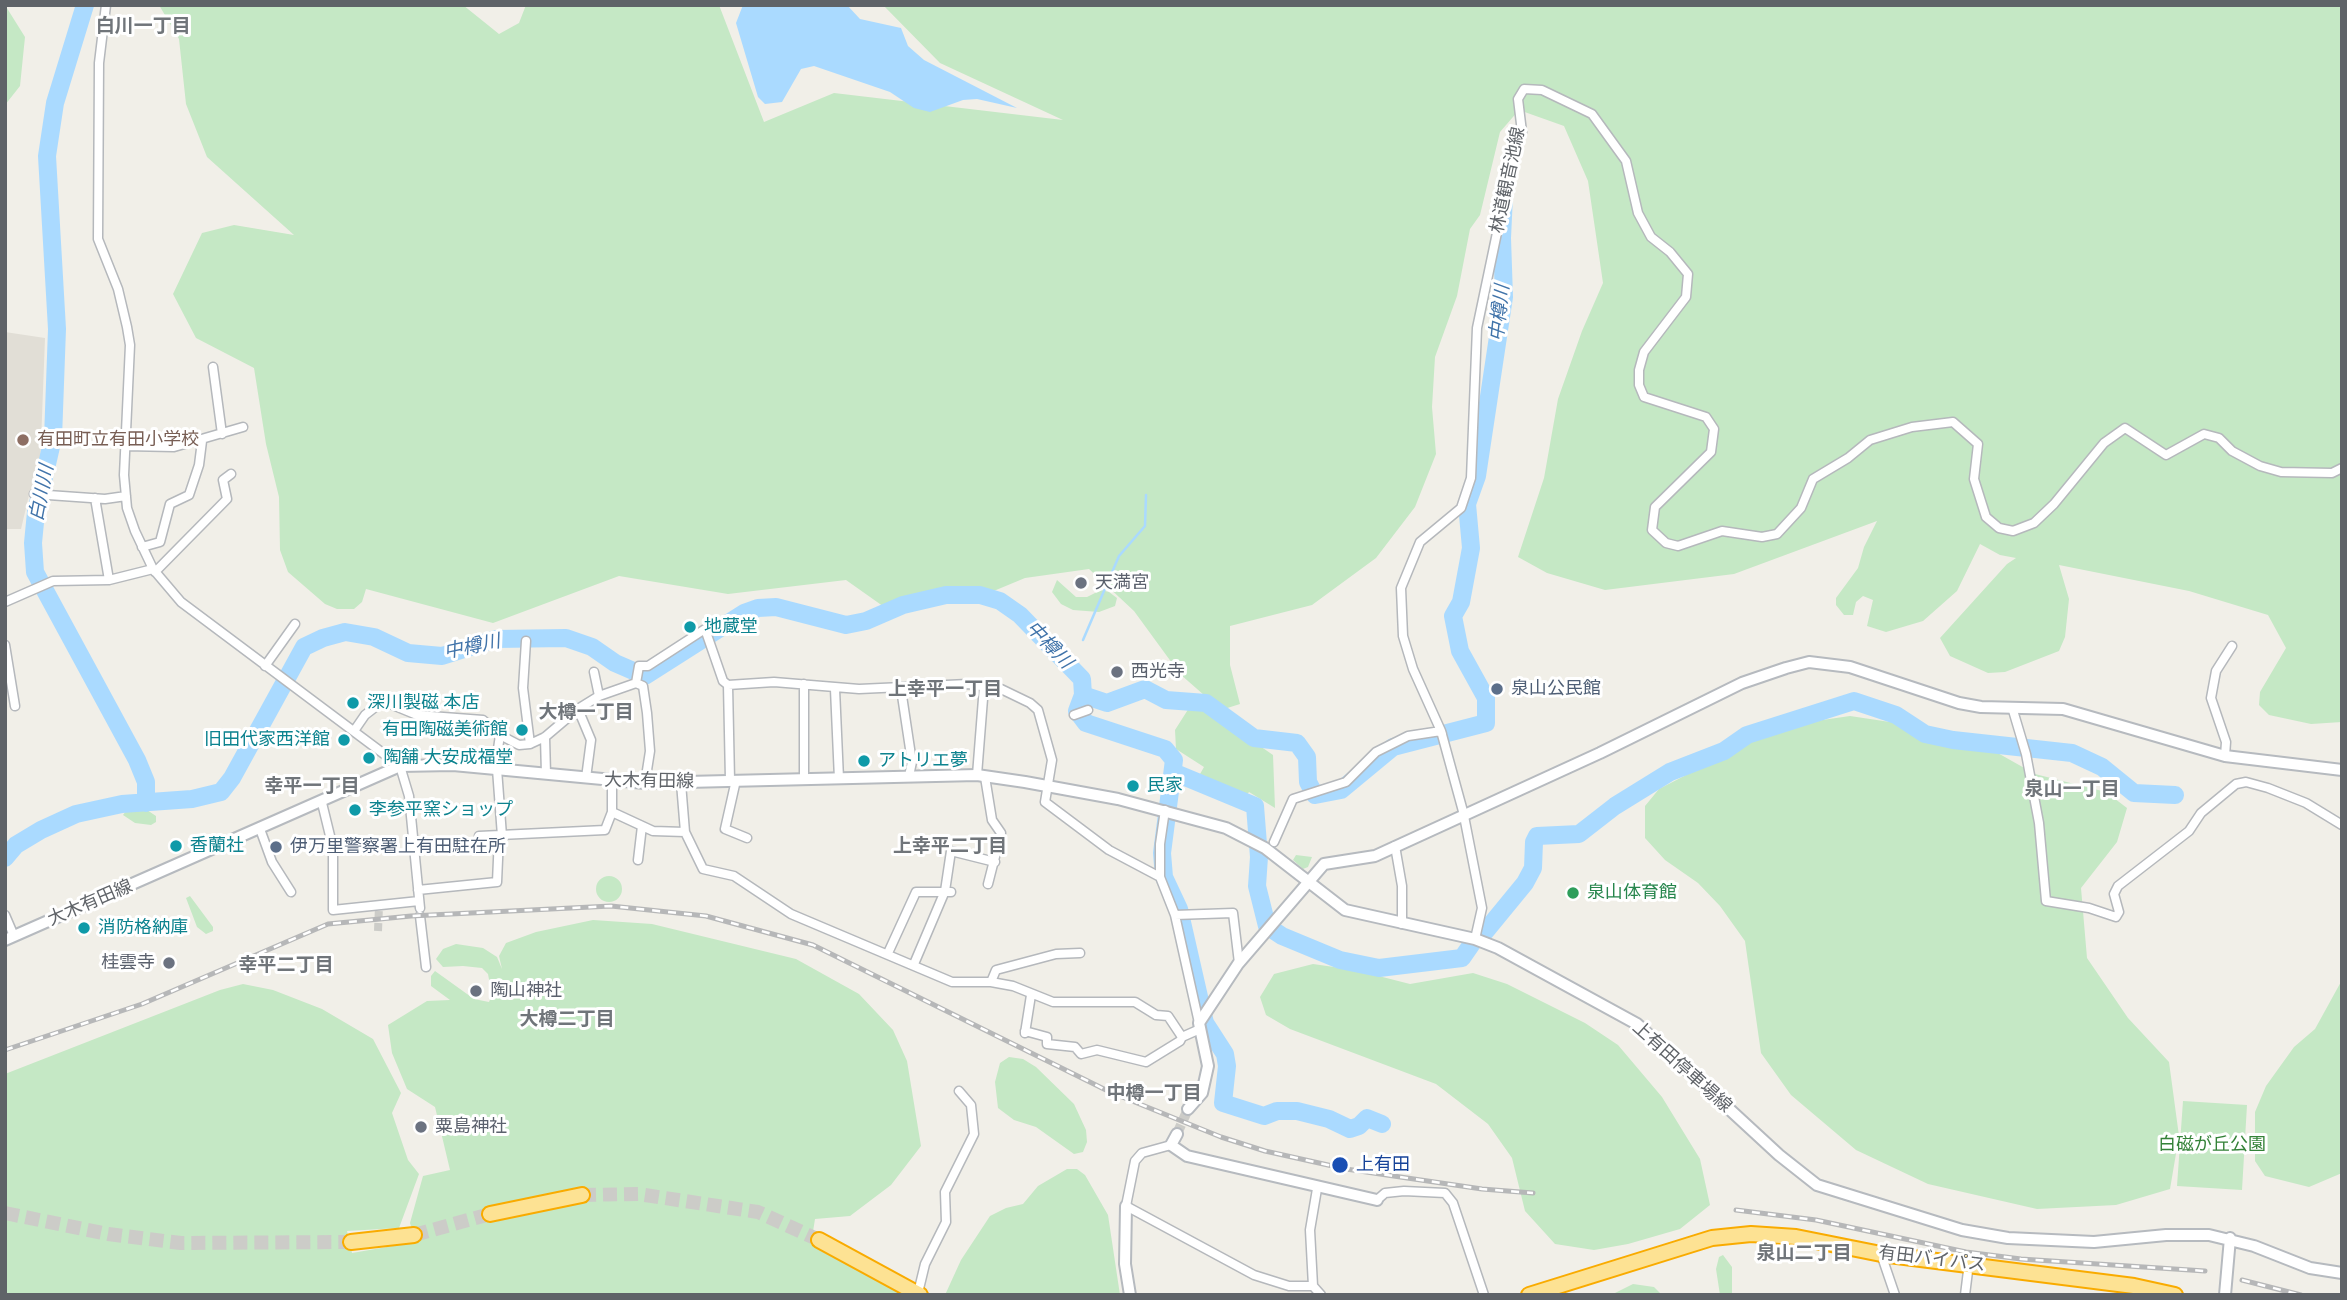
<!DOCTYPE html>
<meta charset="utf-8">
<style>
body{margin:0}
#map{position:relative;width:2347px;height:1300px;overflow:hidden;background:#f1efe8;font-family:Figtree,sans-serif}
canvas{display:block}
.frame{position:absolute;inset:0;border:7px solid #5f6368;pointer-events:none}
</style>
<div id="map">
<canvas width="2347" height="1300"></canvas>
<div class="frame"></div>
</div>
<script>
const c = document.querySelector('canvas').getContext('2d');
c.lineJoin = 'round';
function fillPath(path, color) { c.fillStyle = color; c.fill(path, 'evenodd'); }
const poly = rows => new Path2D(rows.map(r => 'M' + r).join(''));
function stroke(path, color, width, dash) { c.strokeStyle = color; c.lineWidth = width; c.lineCap = dash ? 'butt' : 'round'; c.setLineDash(dash || []); c.stroke(path); }
function label(font, color, halo, rows, align = 'center') {
  c.font = font + ' Figtree,"Noto Sans JP",sans-serif'; c.lineWidth = 6; c.setLineDash([]); c.textBaseline = 'middle'; c.strokeStyle = halo; c.fillStyle = color; for (const [text, x, y, turn = 0] of rows) {
    c.save(); c.translate(x, y); c.rotate((+turn || 0) * Math.PI / 180); c.textAlign = isNaN(turn) ? turn : align; if (halo) c.strokeText(text, 0, 0); c.fillText(text, 0, 0); c.restore();
  }
}
fillPath(poly([
 [5,332,45,338,40,469,29,495,21,529,5,529]
]), '#e1ded6');
fillPath(poly([
 [5,5,25,37,20,86,5,105],
 [159,5,463,5,499,34,519,23,526,5,719,5,764,122,834,93,1063,120,940,63,883,5,2342,5,2342,722,2311,724,2269,715,2259,705,2260,692,2286,648,2268,615,2189,591,2059,565,2069,599,2065,637,2059,651,2005,672,1988,673,1950,656,1940,638,2007,564,2016,558,2000,555,1980,544,1957,591,1923,621,1886,632,1867,626,1873,600,1863,596,1856,602,1853,615,1844,615,1836,605,1836,598,1858,568,1864,547,1877,521,1734,574,1605,590,1547,573,1518,557,1544,478,1558,399,1582,331,1603,283,1588,181,1564,126,1519,110,1500,132,1480,215,1470,229,1457,296,1435,357,1432,407,1436,454,1415,507,1376,558,1312,605,1230,626,1230,665,1240,704,1221,710,1180,674,1134,611,1089,569,1025,578,972,600,887,609,846,580,728,594,619,576,493,623,366,589,362,602,354,609,337,609,325,604,288,572,280,550,279,497,266,444,254,368,196,338,173,294,202,233,234,225,294,235,207,157,186,104,179,39],
 [1057,580,1076,597,1087,597,1101,590,1109,592,1117,598,1115,606,1099,612,1073,610,1061,604,1052,592],
 [1189,708,1205,708,1273,755,1275,808,1249,792,1246,796,1200,774,1204,767,1176,749,1175,730],
 [1850,716,1910,725,1980,743,2035,774,2106,792,2127,808,2117,842,2081,888,2087,958,2128,1018,2169,1062,2179,1136,2170,1189,2116,1205,2037,1209,1928,1184,1856,1150,1791,1095,1761,1053,1745,941,1720,906,1698,883,1665,860,1645,838,1645,806,1659,789,1781,726],
 [147,810,156,816,156,822,151,825,135,823,123,815,126,811],
 [1296,855,1312,857,1308,867,1303,869,1293,860],
 '596 889a13 13 0 1 1 26 0a13 13 0 1 1-26 0Z',
 [190,896,213,927,213,931,206,934,197,927,186,898],
 [593,920,652,924,796,959,859,994,893,1030,907,1061,921,1146,891,1185,850,1216,815,1219,811,1244,908,1295,5,1295,5,1074,220,990,243,984,273,990,322,1009,373,1039,401,1093,392,1113,408,1160,419,1174,399,1228,347,1231,352,1253,416,1242,410,1223,423,1176,450,1170,435,1107,407,1089,392,1053,388,1025,427,1001,450,1000,431,986,431,976,435,971,474,999,489,1002,494,990,490,985,488,974,482,968,463,966,443,967,436,959,443,949,456,944,483,948,497,957,502,969,499,956,506,943,536,932],
 [1313,964,1355,970,1410,984,1473,973,1507,984,1585,1023,1618,1045,1662,1097,1700,1159,1710,1205,1680,1229,1628,1244,1594,1250,1555,1244,1525,1211,1512,1158,1488,1124,1436,1084,1290,1029,1266,1015,1260,997,1274,974],
 [2342,980,2342,1173,2309,1187,2265,1176,2255,1161,2255,1112,2266,1086,2294,1047,2315,1029],
 [1009,1057,1023,1059,1036,1067,1074,1104,1086,1130,1087,1142,1083,1152,1074,1154,1036,1127,1014,1120,998,1108,995,1082,1000,1063],
 [2183,1101,2247,1105,2242,1190,2177,1186],
 [1067,1169,1077,1169,1085,1175,1108,1215,1120,1295,945,1295,961,1260,990,1216,1006,1208,1023,1204,1038,1186],
 [1723,1255,1732,1267,1732,1295,1720,1295,1716,1269,1719,1257],
 [1633,1284,1654,1287,1662,1295,1611,1295]
]), '#c5e8c5');
fillPath(poly([
 [743,5,847,5,860,19,901,28,908,46,924,60,1017,108,977,99,963,100,930,112,914,108,890,92,814,66,801,69,782,102,765,104,758,97,736,23]
]), '#aadaff');
stroke(poly([
 [1083,640,1119,556,1145,526,1146,495]
]), '#aadaff', 2.5);
stroke(poly([
 [85,5,55,103,47,156,57,329,53,438,36,512,33,543,35,572,137,760,146,782,146,803],
 [1083,695,1107,703,1145,689,1166,700,1206,703,1254,738,1297,743,1307,757,1308,782,1315,795,1341,790,1393,747,1486,723,1486,698,1460,651,1453,616,1461,602,1471,548,1467,504,1477,476,1504,297,1502,238,1504,195],
 [1173,772,1255,806,1259,857,1257,886,1267,926,1282,936,1340,960,1379,968,1462,958,1471,945],
 [5,858,16,845,41,830,76,814,122,804,192,799,221,792,232,778,304,647,323,638,345,632,374,637,408,653,442,656,496,639,566,638,592,647,615,663,645,676,744,613,758,608,776,607,846,625,866,621,903,605,946,595,980,595,1000,601,1020,615,1082,679,1083,695,1077,711,1086,723,1165,749,1174,760,1162,853,1164,877,1179,909,1205,1023,1225,1054,1227,1066,1223,1103,1264,1116,1277,1111,1297,1111,1329,1119,1350,1129,1359,1126,1367,1118,1382,1124],
 [1484,933,1525,883,1533,868,1534,842,1537,836,1579,834,1615,806,1670,772,1724,751,1747,735,1854,701,1896,715,1925,734,1953,740,2072,753,2102,767,2134,793,2175,795]
]), '#aadaff', 18);
stroke(poly([
 [378,931,379,906]
]), '#ccccc8', 8, [8, 4]);
stroke(poly([
 [1177,1134,1188,1109]
]), '#ccccc8', 10, [10, 5]);
stroke(poly([
 [582,1195,638,1194,758,1212,819,1240],
 [5,1213,108,1234,181,1243,351,1242],
 [414,1235,490,1214]
]), '#ccccc8', 14, [14, 7]);
const street = poly([
 [106,5,99,63,98,239,118,289,127,327,130,345,124,475,127,508,135,531,153,569,181,602,400,766,409,796,420,908],
 [213,367,222,434],
 [125,446,174,447,243,427],
 [34,494,105,499,126,496],
 [95,498,109,580],
 [142,547,160,542,170,504,189,495,199,465,202,441],
 [155,572,227,499,223,480,231,474],
 [5,602,53,581,109,580,153,569],
 [526,641,523,688,530,744],
 [5,645,15,706],
 [265,666,295,624],
 [594,672,599,696],
 [636,683,639,666,648,666,705,629,723,681,728,685,774,682,859,689,968,684,1001,689,1030,703,1038,710,1052,760,1045,802,1109,850,1160,877],
 [804,684,804,779],
 [728,685,730,780],
 [835,689,839,779],
 [901,689,912,762,909,776],
 [2012,707,2026,754,2039,823,2046,901,2089,908,2116,917,2119,912,2114,894,2118,886,2189,831,2201,813,2236,784,2246,782,2268,788,2306,803,2342,825],
 [578,709,591,740,586,778],
 [1074,715,1088,710],
 [354,731,365,715,383,701,417,715,483,720,500,735,519,745,530,744,545,737,578,709,599,696,636,683,643,686,647,713,650,751,645,783],
 [545,737,546,774],
 [2225,756,2226,742,2211,698,2216,671,2232,646],
 [495,769,500,735],
 [497,769,502,836],
 [977,775,984,686],
 [985,777,992,820,1001,833,988,884],
 [736,780,725,829,747,838],
 [322,803,333,848,333,910,419,901],
 [1165,810,1160,844,1160,877,1175,915,1199,1023],
 [1463,811,1482,908,1475,939],
 [612,812,653,831,685,832,681,783],
 [1464,815,1441,731,1413,669,1403,636,1401,588,1420,542,1461,508,1471,478,1477,328,1498,228,1502,190,1522,132,1518,99,1524,89,1542,90,1592,114,1626,161,1638,213,1651,237,1670,252,1688,274,1686,297,1644,352,1639,370,1639,385,1644,397,1706,417,1714,429,1711,452,1655,507,1652,530,1666,543,1678,546,1722,531,1762,537,1777,534,1801,508,1813,479,1848,458,1870,440,1912,427,1953,422,1978,444,1974,479,1986,517,1999,528,2013,531,2034,523,2054,504,2104,443,2125,428,2166,455,2204,434,2219,438,2232,451,2260,466,2281,472,2332,473,2342,468],
 [260,829,272,862,291,892],
 [685,832,703,869,734,876,791,914,952,982,991,982,1013,986,1053,1002,1135,1002,1156,1015,1168,1016,1182,1037,1200,1029],
 [479,836,605,830,612,812,612,781],
 [1274,842,1293,799,1346,782,1376,752,1408,736,1441,731,1442,734],
 [1395,846,1402,886,1402,924],
 [638,860,642,826],
 [418,890,497,882,499,837],
 [5,915,14,936],
 [1175,915,1233,913,1239,963],
 [420,916,426,967],
 [888,953,916,892,951,892],
 [914,964,945,891,951,851,995,862],
 [991,982,996,970,1056,954,1080,953],
 [1025,1031,1047,1037,1047,1044,1075,1047,1081,1054,1097,1050,1146,1062,1180,1041,1182,1037],
 [1025,1033,1031,995],
 [1171,1145,1142,1153,1135,1161,1126,1206,1254,1275,1289,1286,1313,1286,1321,1295],
 [1377,1200,1385,1193,1404,1191,1445,1193,1453,1203,1484,1295],
 [1881,1254,1895,1295],
 [1313,1286,1310,1230,1317,1189],
 [918,1293,925,1264,946,1222,945,1192,974,1134,971,1105,959,1091],
 [1965,1295,1969,1263]
]);
const secondary = poly([
 [5,940,400,766,453,765,645,783,977,775,1025,782,1118,799,1226,828,1265,848,1345,910,1475,939,1498,948,1637,1024,1779,1155,1817,1185,1962,1230,2008,1238,2094,1242,2166,1235,2209,1235,2254,1246,2310,1268,2342,1273],
 [1188,1109,1202,1093,1208,1066,1199,1023,1238,964,1324,864,1375,856,1600,753,1742,683,1786,668,1809,662,1850,667,1959,703,1981,707,2063,709,2225,756,2342,770],
 [1177,1134,1171,1145,1187,1156,1377,1200],
 [1126,1206,1125,1264,1130,1295],
 [2225,1295,2230,1238]
]);
const highway = poly([
 [490,1214,582,1195],
 [819,1240,920,1295],
 [351,1242,414,1235],
 [1529,1295,1712,1238,1751,1234,1796,1237,1881,1254,2134,1286,2175,1295]
]);
stroke(street, '#b5b8bc', 11);
stroke(secondary, '#b6babf', 14);
stroke(highway, '#f9ab00', 18);
stroke(street, '#fff', 8);
stroke(secondary, '#fff', 10);
stroke(highway, '#fde293', 14);
const rail = poly([
 [5,1050,142,1004,328,924,411,916,611,906,706,916,813,945,1110,1092,1221,1137,1265,1151,1346,1169,1482,1189,1533,1193],
 [1736,1210,1816,1220,1966,1252,2021,1259,2205,1271],
 [2242,1280,2301,1295]
]);
stroke(rail, '#b6b7b8', 5);
stroke(rail, '#fff', 2.5, [8]);
for (const [x, y, r, color] of [
 [23,440,7,"#8d6e63"],
 [1081,583,7,"#6b7280"],
 [690,627,7,"#0f9aa8"],
 [1117,672,7,"#6b7280"],
 [1497,689,7,"#5c6f8a"],
 [353,703,7,"#0f9aa8"],
 [522,730,7,"#0f9aa8"],
 [344,740,7,"#0f9aa8"],
 [369,758,7,"#0f9aa8"],
 [864,761,7,"#0f9aa8"],
 [1133,786,7,"#0f9aa8"],
 [355,810,7,"#0f9aa8"],
 [176,846,7,"#0f9aa8"],
 [276,847,7,"#5c6f8a"],
 [1573,893,7,"#2e9e5b"],
 [84,928,7,"#0f9aa8"],
 [169,963,7,"#6b7280"],
 [476,991,7,"#6b7280"],
 [421,1127,7,"#6b7280"],
 [1340,1165,9,"#1a4fb4"]
]) { const dot = new Path2D(); dot.arc(x, y, r, 0, 2 * Math.PI); c.fillStyle = color; c.fill(dot); stroke(dot, '#fff', 2.5); }
label('18px', '#5f6368', '#fff', [
 ["林道観音池線",1508,180,-78],
 ["大木有田線",649,781,1],
 ["大木有田線",90,903,-23],
 ["上有田停車場線",1682,1067,42],
 ["有田バイパス",1932,1259,7]
]);
label('18px', '#785e54', '#fff', [
 ["有田町立有田小学校",37,440]
], 'left');
label('18px', '#5b616d', '#fff', [
 ["天満宮",1095,583],
 ["西光寺",1131,672],
 ["桂雲寺",155,963,"right"],
 ["陶山神社",490,991],
 ["粟島神社",435,1127]
], 'left');
label('18px', '#0d838f', '#fff', [
 ["地蔵堂",704,627],
 ["深川製磁 本店",367,703],
 ["有田陶磁美術館",508,730,"right"],
 ["旧田代家西洋館",330,740,"right"],
 ["陶舗 大安成福堂",383,758],
 ["アトリエ夢",878,761],
 ["民家",1147,786],
 ["李参平窯ショップ",369,810],
 ["香蘭社",190,846],
 ["消防格納庫",98,928]
], 'left');
label('18px', '#4e5e75', '#fff', [
 ["泉山公民館",1511,689],
 ["伊万里警察署上有田駐在所",290,847]
], 'left');
label('18px', '#27864d', '#fff', [
 ["泉山体育館",1587,893]
], 'left');
label('18px', '#348238', '#fff', [
 ["白磁が丘公園",2212,1145]
]);
label('18px', '#164399', '#fff', [
 ["上有田",1356,1165]
], 'left');
label('bold 19px', '#70757a', '#fff', [
 ["白川一丁目",143,26],
 ["上幸平一丁目",945,689],
 ["大樽一丁目",586,712],
 ["幸平一丁目",312,786],
 ["泉山一丁目",2072,789],
 ["上幸平二丁目",950,846],
 ["幸平二丁目",286,965],
 ["大樽二丁目",567,1019],
 ["中樽一丁目",1154,1093],
 ["泉山二丁目",1804,1253]
]);
label('italic 19px', '#4174aa', '#fff', [
 ["中樽川",1500,313,-84],
 ["白川川",42,493,-79],
 ["中樽川",1049,645,46],
 ["中樽川",472,647,-12]
]);
</script>
